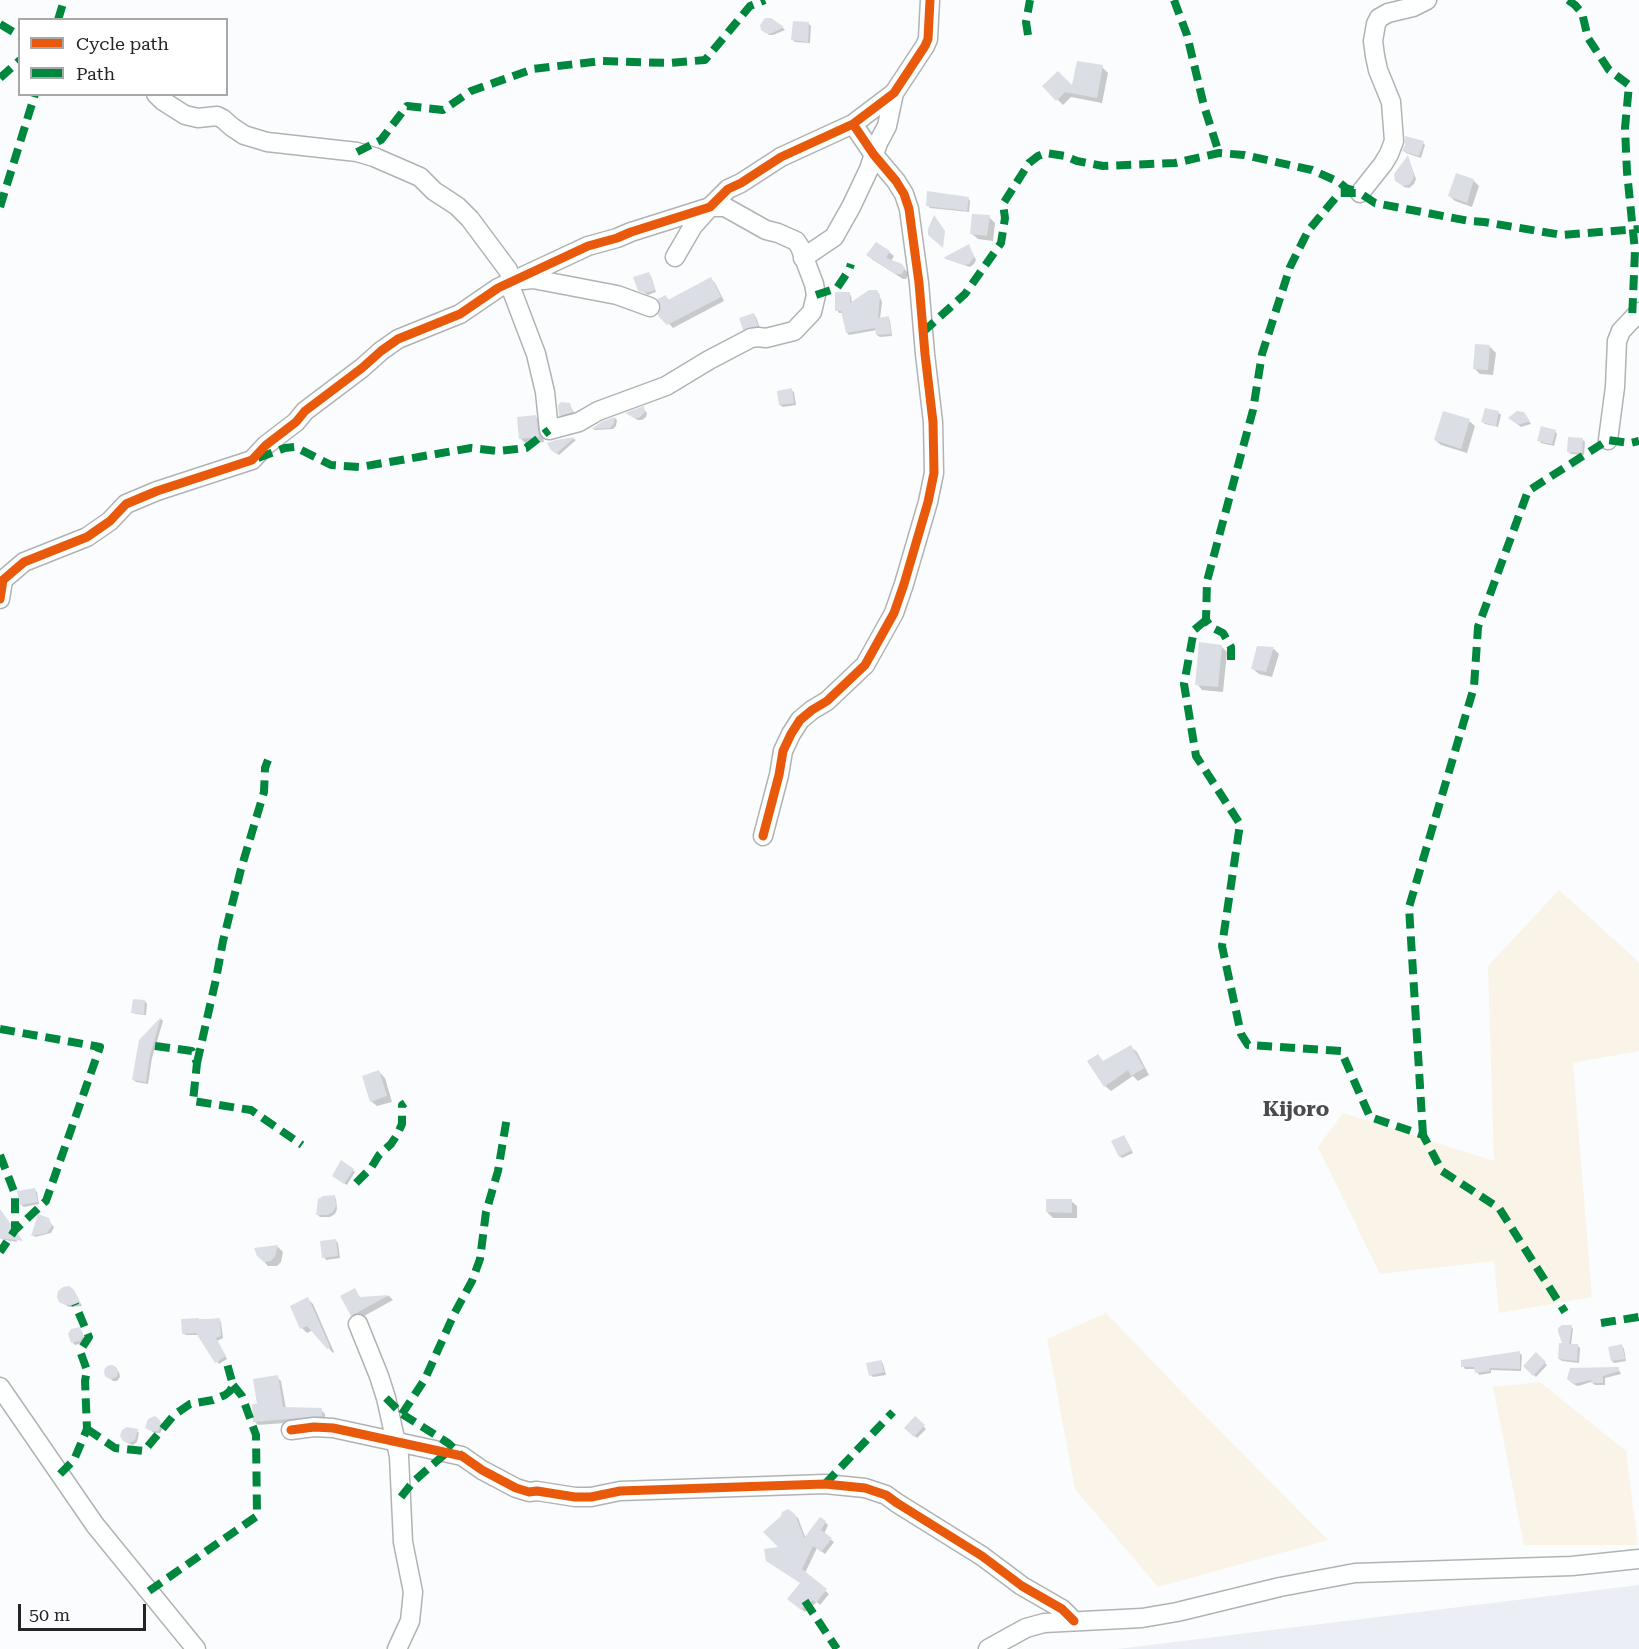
<!DOCTYPE html>
<style>
body{margin:0}
#map{position:relative;width:1639px;height:1649px;overflow:hidden;background:#fbfcfe;font-family:"Roboto Serif",serif}
canvas{display:block}
.legend{position:absolute;left:18px;top:18px;width:210px;height:78px;box-sizing:border-box;background:#fff;border:2px solid #a7a8a8;margin:0;padding:8px 10px;list-style:none;font-size:18px;color:#242526}
.legend li{display:flex;align-items:center;gap:12px;height:30px}
.legend b{width:30px;border:2px solid #a7a8a8}
.scale{position:absolute;left:18px;top:1604px;width:128px;height:27px;box-sizing:border-box;border:3px solid #242526;border-top:0;padding-left:8px;font-size:18px;line-height:21px;white-space:nowrap;color:#242526;-webkit-text-stroke:4px #fff;paint-order:stroke}
</style>
<div id="map">
<canvas width="1639" height="1649"></canvas>
<ul class="legend">
<li><b style="height:8px;background:#e8590c"></b>Cycle path</li>
<li><b style="height:8px;background:#00873e"></b>Path</li>
</ul>
<div class="scale">50 m</div>
</div>
<script>
const c = document.querySelector('canvas').getContext('2d');
c.lineJoin = 'round';
function fillPath(path, color) { c.fillStyle = color; c.fill(path, 'evenodd'); }
const poly = rows => new Path2D(rows.map(r => 'M' + r).join(''));
function stroke(path, color, width, dash) { c.strokeStyle = color; c.lineWidth = width; c.lineCap = dash ? 'butt' : 'round'; c.setLineDash(dash || []); c.stroke(path); }
function label(font, color, halo, rows, align = 'center') {
  c.font = font + ' "Roboto Serif",serif'; c.lineWidth = 5; c.setLineDash([]); c.textBaseline = 'middle'; c.strokeStyle = halo; c.fillStyle = color; for (const [text, x, y, turn = 0] of rows) {
    c.save(); c.translate(x, y); c.rotate((+turn || 0) * Math.PI / 180); c.textAlign = isNaN(turn) ? turn : align; if (halo) c.strokeText(text, 0, 0); c.fillText(text, 0, 0); c.restore();
  }
}
fillPath(poly([
 [1639,1585,1639,1649,1117,1649]
]), '#eceef6');
fillPath(poly([
 [1559,890,1639,962,1639,1051,1573,1063,1592,1297,1499,1313,1494,1261,1380,1274,1318,1147,1343,1113,1494,1161,1488,966],
 [1106,1313,1178,1388,1328,1540,1158,1587,1075,1489,1047,1339],
 [1540,1382,1626,1451,1638,1545,1524,1545,1493,1387]
]), '#f9f4e7');
fillPath(poly([
 [770,20,783,28,785,30,773,35,769,35,763,29],
 [808,23,811,26,810,43,795,42,793,40],
 [1102,67,1108,73,1102,103,1071,97,1063,105,1044,86,1073,88],
 [1423,143,1425,145,1421,158,1406,153,1404,151,1406,145],
 [1408,157,1416,179,1414,184,1409,188,1404,187,1397,180],
 [1457,175,1474,181,1479,186,1472,207,1455,201,1450,196],
 [968,198,970,201,969,212,930,208,928,205],
 [989,217,995,223,993,241,978,239,972,234],
 [969,246,976,260,974,264,970,267,946,259],
 [889,252,894,256,891,261,900,264,909,274,906,279,903,279,873,260,868,255],
 [648,274,651,276,656,292,648,295,639,290],
 [711,279,715,283,724,301,673,328,660,314,665,296,670,301],
 [849,293,851,296,852,303,879,295,882,302,880,319,888,318,890,320,892,336,880,337,877,335,877,330,849,335,847,333,843,313,839,313,837,310],
 [753,314,756,317,760,328,746,331,744,329],
 [1490,347,1496,353,1493,375,1480,374,1474,368],
 [791,390,794,392,796,405,783,407,780,405],
 [569,404,575,414,563,417,560,415],
 [643,408,647,413,646,417,642,420,638,420,630,415],
 [1486,410,1499,413,1501,415,1498,427,1485,424,1483,422],
 [1525,415,1531,424,1521,427,1512,420],
 [536,417,541,423,544,442,526,444,520,438],
 [615,418,617,420,616,426,613,429,595,430,593,429,603,423],
 [1469,421,1475,426,1467,453,1441,445,1435,440],
 [1555,431,1557,434,1554,446,1541,443,1539,440],
 [574,439,576,440,559,455,555,452,557,441],
 [1583,440,1585,442,1584,455,1571,454,1569,452],
 [1221,646,1227,652,1223,692,1202,690,1197,684],
 [1258,648,1274,649,1279,654,1272,677,1259,674,1253,669],
 [145,1001,147,1004,146,1015,135,1014,133,1012],
 [161,1019,163,1021,152,1058,148,1084,136,1082,134,1080,140,1041],
 [1131,1047,1137,1052,1149,1075,1138,1081,1133,1076,1111,1091,1105,1086,1098,1056,1104,1062],
 [379,1072,385,1078,392,1102,377,1106,371,1101],
 [1124,1136,1133,1153,1122,1158,1120,1156],
 [353,1170,355,1172,347,1185,336,1178],
 [35,1190,37,1192,39,1204,24,1207,21,1205],
 [334,1196,336,1199,337,1209,335,1214,330,1217,320,1217,317,1214],
 [1071,1201,1077,1206,1077,1218,1053,1218,1047,1212],
 [0,1219,14,1229,17,1242,5,1240,0,1238],
 [49,1221,54,1227,51,1233,35,1237,33,1235],
 [336,1241,338,1243,340,1258,326,1260,324,1257],
 [278,1247,283,1252,281,1262,277,1266,268,1266,258,1255,256,1249],
 [354,1290,361,1299,389,1296,393,1300,357,1320,352,1315],
 [76,1294,82,1306,69,1307,61,1302],
 [308,1299,313,1304,334,1352,333,1353,313,1330,307,1333,302,1328],
 [219,1319,221,1322,223,1338,217,1341,227,1359,219,1364,199,1335,186,1335,183,1333,183,1320],
 [1571,1326,1573,1329,1571,1345,1578,1346,1580,1348,1579,1363,1562,1361,1559,1359],
 [79,1329,82,1331,84,1339,82,1343,75,1345,73,1343],
 [1622,1346,1624,1349,1626,1361,1614,1363,1612,1361],
 [1519,1353,1522,1355,1521,1371,1491,1370,1491,1373,1479,1375,1476,1369,1465,1369,1463,1366],
 [1536,1355,1547,1365,1536,1377,1525,1366],
 [881,1361,883,1364,886,1375,873,1377,871,1375],
 [112,1366,119,1372,120,1377,117,1381,113,1381,106,1376,105,1371,108,1367],
 [1618,1368,1621,1374,1605,1378,1605,1385,1595,1385,1591,1382,1578,1386,1575,1385,1568,1378],
 [277,1377,281,1381,286,1409,321,1410,325,1414,325,1420,258,1425,254,1421,259,1406],
 [915,1419,926,1429,917,1438,906,1428],
 [159,1422,163,1428,160,1433,155,1433,149,1430],
 [137,1431,139,1433,137,1442,133,1445,127,1443,124,1440],
 [794,1515,798,1518,806,1539,825,1522,828,1525,824,1534,834,1542,825,1554,817,1548,805,1573,829,1594,820,1605,817,1602,805,1612,792,1602,801,1583,767,1561,781,1548]
]), '#0003');
fillPath(poly([
 [765,18,771,18,784,27,770,34,765,33,761,30,760,25],
 [793,21,809,22,808,42,791,40],
 [1077,61,1103,65,1097,98,1065,92,1056,101,1042,86,1058,71,1072,85],
 [1405,136,1424,141,1419,156,1402,151,1405,145],
 [1408,155,1414,176,1413,179,1409,185,1403,186,1395,181,1394,174],
 [1456,173,1474,179,1467,203,1448,196],
 [927,191,969,197,967,211,926,206],
 [972,214,990,215,987,236,970,234],
 [934,215,945,231,943,248,928,235,928,229],
 [876,242,890,251,886,258,902,264,905,268,902,274,895,274,866,255],
 [969,244,974,257,969,264,964,265,943,258],
 [649,272,655,290,645,293,638,291,633,277],
 [711,277,721,297,667,325,659,317,658,315,661,306,657,299,666,295,668,300],
 [869,290,877,290,880,295,878,318,889,316,891,334,876,335,875,328,846,333,841,311,835,311,835,292,850,292,850,303],
 [754,313,758,326,743,330,739,318],
 [1475,344,1490,345,1488,370,1473,369],
 [792,388,794,403,779,405,777,391],
 [561,402,570,403,573,412,559,416,558,405],
 [644,406,645,412,639,418,634,418,625,413],
 [1485,408,1499,411,1496,426,1481,422],
 [1443,411,1470,419,1461,449,1434,440],
 [1517,411,1524,412,1530,421,1518,425,1508,418],
 [536,415,539,437,519,439,517,417],
 [615,417,614,423,610,428,591,429,603,421],
 [1541,426,1556,430,1552,444,1537,441],
 [575,437,556,454,551,450,547,443,556,440],
 [1568,437,1583,438,1582,453,1567,452],
 [1199,642,1222,645,1218,687,1195,685],
 [1257,646,1274,647,1266,672,1251,669],
 [133,999,145,1000,144,1014,131,1013],
 [161,1017,150,1055,146,1082,132,1080,139,1040],
 [1131,1045,1144,1068,1131,1076,1128,1070,1104,1087,1087,1061,1098,1054,1103,1061],
 [379,1070,387,1096,370,1102,362,1076],
 [1124,1135,1132,1150,1119,1157,1111,1141],
 [341,1160,354,1169,344,1184,332,1176],
 [35,1188,38,1202,20,1205,17,1191],
 [335,1195,336,1206,333,1212,327,1215,316,1215,318,1199,323,1196],
 [1046,1199,1072,1199,1072,1213,1046,1212],
 [0,1209,23,1241,0,1238],
 [38,1214,49,1218,52,1226,47,1233,31,1236],
 [336,1239,338,1256,322,1258,320,1241],
 [278,1245,275,1256,271,1261,264,1262,257,1256,254,1248],
 [69,1286,74,1290,81,1304,65,1305,59,1302,57,1297,58,1291,63,1287],
 [355,1288,360,1297,389,1295,351,1316,340,1296],
 [308,1297,330,1347,327,1349,307,1326,300,1329,290,1306],
 [199,1318,199,1320,220,1318,221,1336,216,1338,226,1356,215,1363,196,1333,182,1334,181,1319],
 [1562,1325,1572,1325,1569,1344,1578,1344,1577,1361,1558,1359,1559,1343,1562,1343,1558,1332,1558,1328],
 [80,1327,83,1336,80,1341,71,1343,68,1334,71,1329],
 [1622,1344,1625,1359,1611,1361,1608,1347],
 [1520,1351,1520,1369,1489,1368,1490,1371,1475,1373,1474,1367,1461,1367,1461,1360],
 [1536,1352,1546,1362,1533,1376,1523,1366],
 [881,1360,884,1372,869,1376,866,1363],
 '104 1372a7 7 0 1 1 14 0a7 7 0 1 1-14 0Z',
 [1619,1367,1619,1371,1603,1376,1603,1383,1591,1383,1591,1380,1573,1384,1567,1379,1570,1368],
 [278,1375,283,1407,322,1408,322,1416,253,1422,252,1404,257,1404,253,1379],
 [155,1416,159,1419,162,1424,158,1431,151,1431,145,1428,148,1419],
 [915,1416,925,1425,914,1437,904,1428],
 [127,1427,138,1429,135,1440,129,1443,123,1441,120,1436,122,1430],
 [788,1509,795,1514,804,1538,820,1517,826,1521,821,1530,832,1538,821,1552,813,1546,802,1569,827,1589,816,1603,813,1600,801,1610,787,1599,800,1583,766,1561,764,1549,778,1547,763,1532,781,1516,782,1512]
]), '#dcdee5');
const minor = poly([
 [156,94,163,101,185,115,198,118,217,116,223,119,232,127,244,135,267,142,357,152,374,157,420,177,434,191,457,206,470,219,508,270,510,275,509,283,536,354,545,392,549,430,579,422,598,411,666,386,709,360,751,338,758,337,766,338,794,331,812,312,816,295,814,284,800,247,796,241,778,233,766,230,725,207,710,207,693,226,675,257],
 [1360,193,1383,164,1389,154,1394,141,1391,102,1378,70,1375,56,1373,41,1376,24,1379,18,1388,13,1413,7,1427,0],
 [803,258,834,237,851,207,869,169,878,143,887,126,894,93],
 [523,280,533,279,617,295,650,307],
 [1608,440,1615,387,1617,341,1621,331,1639,312],
 [0,599,3,580,24,562,87,537,110,521,126,504,157,491,252,460,266,445,296,422,305,411,362,368,381,351,398,339,460,314,498,288,588,246,617,238,631,232,710,207,728,189,741,183,781,157,853,124,894,93,925,46,928,39,930,0],
 [763,836,779,775,783,751,791,734,800,720,812,710,827,701,865,665,894,613,904,584,928,502,934,473,933,422,925,354,919,283,909,209,904,194,896,181,874,155,853,124],
 [358,1324,379,1376,386,1398,399,1456,403,1542,413,1592,410,1621,397,1649],
 [0,1387,95,1525,196,1649],
 [291,1430,314,1427,333,1428,462,1456,482,1470,516,1488,529,1492,537,1491,575,1497,591,1497,620,1491,825,1484,865,1488,886,1495,897,1503,982,1556,1022,1586,1062,1609,1074,1621],
 [988,1649,1026,1628,1044,1623,1142,1618,1177,1612,1280,1587,1355,1573,1572,1566,1639,1559]
]);
stroke(minor, '#b1b2b4', 21);
stroke(minor, '#feffff', 18);
stroke(poly([
 [1174,0,1187,35,1204,106,1219,153],
 [1568,0,1575,5,1582,13,1588,38,1609,70,1629,85,1625,128,1627,172,1635,251,1632,320],
 [58,20,64,0],
 [0,24,20,36],
 [1028,35,1026,22,1030,0],
 [0,78,20,60],
 [357,152,381,140,407,106,443,110,471,91,533,69,601,61,670,63,705,60,750,6,765,0],
 [0,207,35,94],
 [816,295,837,288,849,270,851,264],
 [923,332,965,294,1001,243,1005,218,1003,204,1029,163,1038,156,1046,153,1065,156,1077,161,1103,166,1175,163,1219,153,1244,155,1312,170,1339,182,1346,188,1355,191],
 [258,458,285,448,295,447,331,465,360,467,471,448,498,451,526,448,549,430],
 [1206,620,1194,630,1184,684,1196,756,1240,824,1222,946,1241,1034,1248,1045,1341,1051,1370,1117,1423,1135,1442,1171,1499,1208,1565,1312],
 [1231,660,1231,647,1223,633,1211,627,1206,620,1207,581,1253,410,1262,354,1290,267,1308,231,1332,202,1340,193,1360,193,1375,203,1469,221,1484,222,1562,235,1639,229],
 [0,1029,100,1047,46,1201,15,1230],
 [155,1046,192,1051,197,1063,193,1101,251,1110,302,1145],
 [197,1063,216,979,223,941,241,869,264,792,265,768,268,760],
 [1423,1135,1409,907,1474,687,1478,627,1528,491,1608,440,1630,443,1639,441],
 [0,1155,15,1194,15,1230,0,1252],
 [356,1183,371,1168,379,1155,391,1144,397,1135,402,1124,402,1105,405,1103],
 [1601,1323,1639,1317],
 [386,1398,402,1414,448,1443,460,1454],
 [402,1414,425,1379,454,1314,472,1281,480,1259,486,1212,498,1171,507,1117],
 [87,1429,115,1448,144,1451,174,1415,190,1404,213,1400,225,1395,230,1391,233,1385,226,1360],
 [60,1474,74,1460,87,1429,85,1381,87,1370,80,1351,89,1337,75,1304],
 [825,1484,893,1412],
 [401,1497,413,1482,446,1453],
 [149,1591,257,1516,256,1435,242,1396,233,1385],
 [805,1601,837,1649]
]), '#00873e', 8, [15, 8]);
stroke(poly([
 [0,599,3,580,24,562,87,537,110,521,126,504,157,491,252,460,266,445,296,422,305,411,362,368,381,351,398,339,460,314,498,288,588,246,617,238,631,232,710,207,728,189,741,183,781,157,853,124,894,93,925,46,928,39,930,0],
 [763,836,779,775,783,751,791,734,800,720,812,710,827,701,865,665,894,613,904,584,928,502,934,473,933,422,925,354,919,283,909,209,904,194,896,181,874,155,853,124],
 [291,1430,314,1427,333,1428,462,1456,482,1470,516,1488,529,1492,537,1491,575,1497,591,1497,620,1491,825,1484,865,1488,886,1495,897,1503,982,1556,1022,1586,1062,1609,1074,1621]
]), '#e8590c', 9);
label('bold 21px', '#494b4f', '#fff', [
 ["Kijoro",1296,1110]
]);
</script>
